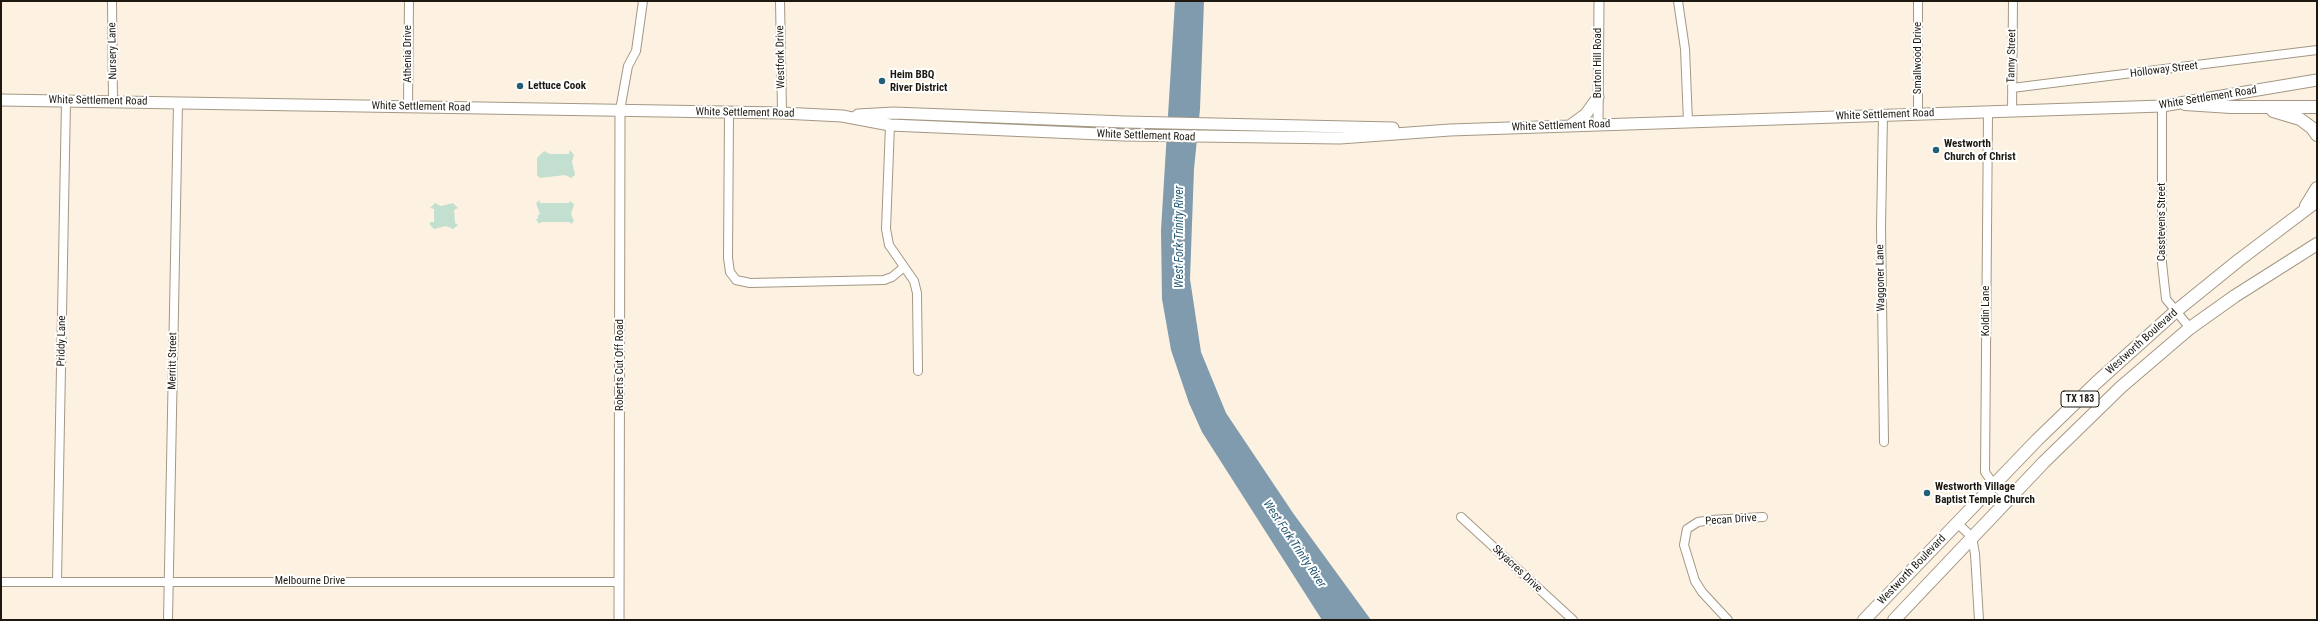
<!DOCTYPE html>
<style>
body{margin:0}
#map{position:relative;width:2318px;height:621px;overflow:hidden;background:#fdf2e1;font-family:"Roboto Condensed",sans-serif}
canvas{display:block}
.frame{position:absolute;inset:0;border:2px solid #1d1911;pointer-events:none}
</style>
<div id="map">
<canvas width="2318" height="621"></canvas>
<div class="frame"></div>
</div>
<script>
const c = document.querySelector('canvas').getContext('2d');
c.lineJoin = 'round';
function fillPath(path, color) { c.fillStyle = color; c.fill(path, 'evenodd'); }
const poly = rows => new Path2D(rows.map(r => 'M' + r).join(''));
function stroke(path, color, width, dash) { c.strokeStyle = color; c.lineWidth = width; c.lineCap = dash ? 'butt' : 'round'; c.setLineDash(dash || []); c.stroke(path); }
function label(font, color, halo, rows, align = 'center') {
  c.font = font + ' "Roboto Condensed",sans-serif'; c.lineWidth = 4; c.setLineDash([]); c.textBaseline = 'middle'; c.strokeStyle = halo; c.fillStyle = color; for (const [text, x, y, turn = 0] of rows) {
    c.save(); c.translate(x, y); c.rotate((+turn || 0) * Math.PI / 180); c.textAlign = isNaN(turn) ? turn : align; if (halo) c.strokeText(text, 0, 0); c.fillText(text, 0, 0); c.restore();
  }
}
fillPath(poly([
 [570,150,574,155,572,162,575,175,571,178,565,175,540,178,537,175,537,158,544,151,550,154,569,154],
 [540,200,540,203,569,203,570,201,574,204,571,214,574,221,571,224,570,222,541,222,539,224,536,219,538,219,538,215,540,214,536,203],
 [435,203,441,206,453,203,458,208,454,210,455,223,458,225,453,229,446,226,434,229,430,225,430,222,434,222,434,209,430,208]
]), '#c2dfcf');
fillPath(poly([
 [1175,1,1204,1,1200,109,1194,169,1190,279,1201,352,1226,413,1293,513,1371,620,1322,620,1202,432,1189,403,1171,350,1162,299,1161,230]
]), '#7f9bad');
const minor = poly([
 [112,1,113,102],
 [780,1,782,113],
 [1678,1,1685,49,1688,122],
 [1918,1,1918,114],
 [2012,88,2317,50],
 [408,106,409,1],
 [2162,106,2162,263,2166,299,2190,328],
 [620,110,628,66,636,51,643,1],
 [729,112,728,258,730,272,736,280,750,283,884,280,892,277,904,267],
 [2012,112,2013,1],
 [1988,113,1985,472,1994,485,2009,499],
 [1883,115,1881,228,1884,442],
 [890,125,886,229,889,245,914,281,917,293,918,371],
 [1461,517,1573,620],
 [1957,523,1972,537,1975,554,1979,620],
 [57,581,66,101],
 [1,582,619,582],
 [168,620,178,103],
 [1728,620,1702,592,1695,581,1684,545,1687,529,1698,522,1711,520,1763,517]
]);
const tertiary = poly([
 [1598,124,1599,1],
 [619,620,620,110]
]);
const secondary = poly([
 [1,100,782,113,842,116,890,125,1124,135,1340,138,1450,130,2162,106,2317,80],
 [858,115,894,113,1125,122,1393,128],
 [1571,125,1586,114,1598,97]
]);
const primary = poly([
 [2185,104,2231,107,2317,107],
 [2273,111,2300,119,2312,128,2317,135],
 [2306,206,2317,188],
 [1864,620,2037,440,2097,382,2176,311,2239,260,2317,201],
 [1894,620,2044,462,2121,387,2190,328,2235,296,2317,244]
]);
stroke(minor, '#a49884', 10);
stroke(tertiary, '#a49884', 11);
stroke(secondary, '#a49884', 13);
stroke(primary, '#a49884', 14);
stroke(minor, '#fff', 8);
stroke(tertiary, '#fff', 9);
stroke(secondary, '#fff', 11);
stroke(primary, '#fff', 12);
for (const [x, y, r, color] of [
 [882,81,4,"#226077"],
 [520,86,4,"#226077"],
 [1936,150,4,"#226077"],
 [1927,493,4,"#226077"]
]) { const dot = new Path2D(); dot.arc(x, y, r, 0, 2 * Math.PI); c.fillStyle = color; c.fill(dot); stroke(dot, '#fff', 1.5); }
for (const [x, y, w] of [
 [2080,399,38]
]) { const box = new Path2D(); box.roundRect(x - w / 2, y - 8, w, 16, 3); c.fillStyle = '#fff'; c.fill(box); stroke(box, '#1d1911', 1); }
label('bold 10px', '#1d1911', null, [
 ["TX 183",2080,399]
]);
label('11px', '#1d1911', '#fff', [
 ["Nursery Lane",113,51,-91],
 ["Athenia Drive",408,54,-90],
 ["Tanny Street",2012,56,-89],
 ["Westfork Drive",781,57,-91],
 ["Smallwood Drive",1918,58,-90],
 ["Burton Hill Road",1598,63,-90],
 ["Holloway Street",2164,70,-7],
 ["White Settlement Road",2208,98,-9],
 ["White Settlement Road",98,101,1],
 ["White Settlement Road",421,107,1],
 ["White Settlement Road",745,113,1],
 ["White Settlement Road",1885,115,-2],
 ["White Settlement Road",1561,126,-2],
 ["White Settlement Road",1146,136,2],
 ["Casstevens Street",2162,222,-90],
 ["Waggoner Lane",1881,278,-91],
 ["Koldin Lane",1986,311,-90],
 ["Priddy Lane",62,341,-89],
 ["Westworth Boulevard",2142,342,-42],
 ["Merritt Street",173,361,-89],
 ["Roberts Cut Off Road",620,365,-90],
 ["Pecan Drive",1731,520,-4],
 ["Skyacres Drive",1517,569,43],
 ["Westworth Boulevard",1912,570,-46],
 ["Melbourne Drive",310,581]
]);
label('bold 11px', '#1d1911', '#fff', [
 ["Heim BBQ",890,75],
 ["River District",890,88],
 ["Lettuce Cook",528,86],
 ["Westworth",1944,144],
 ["Church of Christ",1944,157],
 ["Westworth Village",1935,487],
 ["Baptist Temple Church",1935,500]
], 'left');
label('italic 12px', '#295c78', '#fff', [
 ["West Fork Trinity River",1180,237,-90],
 ["West Fork Trinity River",1294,544,56]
]);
</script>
